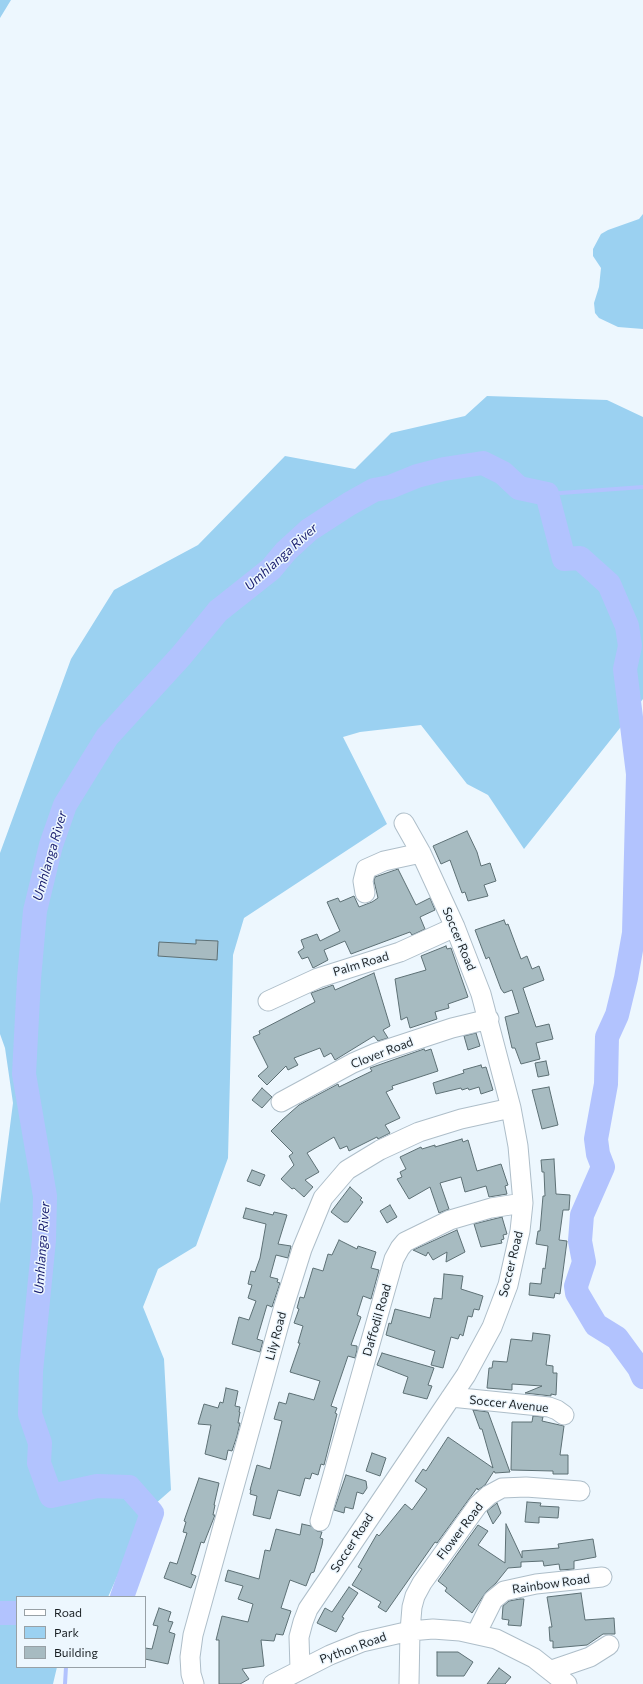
<!DOCTYPE html>
<style>
body{margin:0}
#map{position:relative;width:643px;height:1684px;overflow:hidden;background:#edf7fe;font-family:Commissioner,sans-serif}
canvas{display:block}
.legend{position:absolute;left:16px;top:1596px;width:130px;height:72px;box-sizing:border-box;background:#edf7fe;border:1px solid #98a1a6;margin:0;padding:5px 7px;list-style:none;font-size:12px;color:#191f23}
.legend li{display:flex;align-items:center;gap:8px;height:20px}
.legend b{width:20px;border:1px solid #98a1a6}
</style>
<div id="map">
<canvas width="643" height="1684"></canvas>
<ul class="legend">
<li><b style="height:5px;background:#fff"></b>Road</li>
<li><b style="height:11px;background:#9bd1f1"></b>Park</li>
<li><b style="height:11px;background:#a7bbc1"></b>Building</li>
</ul>
</div>
<script>
const c = document.querySelector('canvas').getContext('2d');
c.lineJoin = 'round';
function fillPath(path, color) { c.fillStyle = color; c.fill(path, 'evenodd'); }
const poly = rows => new Path2D(rows.map(r => 'M' + r).join(''));
function stroke(path, color, width, dash) { c.strokeStyle = color; c.lineWidth = width; c.lineCap = dash ? 'butt' : 'round'; c.setLineDash(dash || []); c.stroke(path); }
function label(font, color, halo, rows, align = 'center') {
  c.font = font + ' Commissioner,sans-serif'; c.lineWidth = 3; c.setLineDash([]); c.textBaseline = 'middle'; c.strokeStyle = halo; c.fillStyle = color; for (const [text, x, y, turn = 0] of rows) {
    c.save(); c.translate(x, y); c.rotate((+turn || 0) * Math.PI / 180); c.textAlign = isNaN(turn) ? turn : align; if (halo) c.strokeText(text, 0, 0); c.fillText(text, 0, 0); c.restore();
  }
}
fillPath(poly([
 [0,0,11,0,0,18],
 [643,214,643,329,618,327,599,318,595,313,594,303,599,287,601,268,593,256,593,249,601,234,608,230,639,219],
 [487,396,607,400,643,417,643,699,524,849,488,795,467,784,421,725,360,732,343,737,387,824,244,918,233,955,228,1158,196,1246,158,1269,143,1307,164,1359,171,1490,146,1512,108,1597,17,1597,17,1667,57,1667,53,1684,0,1684,0,1204,13,1103,5,1048,0,1034,0,853,71,659,114,590,198,545,285,456,355,469,391,433,465,416]
]), '#9bd1f1');
stroke(poly([
 [547,494,643,487],
 [65,1684,66,1667]
]), '#b2c3fe', 4);
stroke(poly([
 [122,1597,152,1513,129,1487,97,1486,51,1496,39,1463,40,1443,30,1414,31,1371,44,1240,45,1196,24,1074,29,979,35,911,51,845,65,805,107,737,181,656,218,611,271,569,286,551,309,530,349,504,374,490,390,487,417,476,444,469,483,463,503,473,519,488,547,494,564,559,580,558,609,584,627,626,630,646,625,669,638,774,634,933,626,978,617,1015,607,1037,606,1084,596,1139,598,1154,603,1167,582,1215,580,1241,584,1262,576,1286,577,1293,596,1325,617,1338,639,1368,643,1377],
 [0,1613,17,1613]
]), '#b2c3fe', 24);
const building = poly([
 [467,831,477,852,481,866,490,863,496,881,484,885,488,896,468,901,465,892,462,893,450,860,441,864,433,846,467,831],
 [398,869,416,905,430,898,435,910,420,917,425,929,412,935,410,932,351,954,345,941,324,950,328,960,313,968,308,957,302,959,298,952,304,948,301,940,317,934,320,941,340,931,327,902,338,898,340,902,354,896,359,907,372,902,378,898,374,881,375,877,398,869],
 [504,920,506,925,508,924,521,959,527,956,532,969,539,966,544,980,523,988,536,1027,549,1024,553,1039,536,1043,540,1059,521,1064,515,1048,512,1048,505,1017,519,1013,512,990,504,993,501,989,489,957,486,959,475,930,504,920],
 [196,940,218,941,217,960,158,956,159,942,196,944,196,940],
 [446,946,447,949,451,948,468,997,448,1004,449,1008,435,1012,437,1019,410,1028,407,1017,401,1020,395,979,426,970,421,956,446,946],
 [374,973,390,1026,383,1030,388,1038,378,1041,374,1036,335,1060,331,1053,324,1057,320,1048,294,1058,298,1065,288,1070,286,1066,267,1085,258,1076,268,1067,253,1037,260,1034,259,1031,315,1002,311,993,333,985,335,990,374,973],
 [476,1033,480,1046,468,1050,464,1036,476,1033],
 [424,1049,425,1051,431,1049,438,1071,392,1086,393,1089,386,1092,400,1118,385,1125,390,1133,378,1139,377,1137,349,1151,347,1146,340,1149,334,1137,307,1153,319,1172,305,1180,313,1187,304,1197,294,1188,292,1189,281,1179,294,1165,289,1156,293,1153,271,1131,282,1120,299,1105,338,1084,339,1087,372,1071,370,1068,424,1049],
 [546,1061,549,1075,538,1077,535,1063,546,1061],
 [481,1065,482,1068,486,1067,493,1090,481,1094,479,1087,469,1090,468,1088,462,1090,461,1088,436,1094,433,1083,464,1073,463,1070,481,1065],
 [549,1087,558,1125,542,1129,532,1090,549,1087],
 [262,1088,272,1097,262,1108,252,1100,262,1088],
 [462,1139,463,1142,468,1140,477,1171,501,1164,508,1185,505,1186,507,1194,489,1197,486,1186,465,1192,461,1177,440,1183,449,1209,439,1213,430,1187,409,1199,397,1179,402,1177,400,1172,406,1169,400,1157,421,1147,422,1149,435,1145,435,1147,462,1139],
 [554,1159,556,1194,570,1195,569,1210,563,1210,559,1240,567,1241,560,1294,555,1293,554,1298,529,1295,530,1283,541,1284,543,1268,545,1269,548,1246,536,1244,538,1231,540,1231,543,1196,545,1196,544,1172,542,1172,541,1160,554,1159],
 [252,1170,265,1175,260,1186,247,1181,252,1170],
 [350,1187,362,1198,360,1200,363,1202,348,1222,344,1222,331,1212,350,1187],
 [390,1205,397,1217,387,1223,380,1211,390,1205],
 [246,1208,273,1215,274,1212,287,1215,278,1244,291,1246,288,1258,276,1255,270,1277,278,1279,277,1282,280,1283,272,1307,267,1305,257,1339,263,1341,260,1352,232,1344,239,1317,249,1320,256,1301,248,1298,252,1285,248,1284,251,1271,255,1272,260,1258,266,1224,243,1218,246,1208],
 [502,1217,507,1234,503,1235,504,1239,501,1240,502,1243,481,1247,474,1224,502,1217],
 [457,1230,465,1252,446,1262,447,1252,433,1260,428,1252,426,1256,413,1250,457,1230],
 [339,1240,357,1249,358,1246,376,1252,371,1268,379,1270,371,1299,363,1296,357,1315,361,1317,351,1345,357,1346,357,1350,355,1358,348,1356,331,1406,337,1408,335,1413,337,1414,324,1465,321,1464,318,1475,312,1473,310,1479,305,1478,300,1496,278,1490,270,1519,253,1515,257,1496,250,1494,251,1490,250,1490,257,1465,270,1469,282,1421,274,1419,279,1402,286,1404,289,1393,314,1400,320,1381,290,1372,300,1343,298,1343,303,1326,294,1323,299,1309,297,1308,300,1297,304,1298,313,1268,323,1271,328,1254,332,1255,339,1240],
 [444,1274,463,1276,461,1289,483,1296,479,1310,474,1309,472,1317,468,1316,463,1336,460,1334,458,1339,451,1337,443,1368,431,1365,435,1351,386,1335,389,1323,391,1324,395,1309,430,1318,434,1298,442,1299,444,1274],
 [533,1333,550,1335,546,1365,553,1366,553,1373,557,1373,556,1395,551,1394,551,1396,525,1393,542,1386,512,1384,512,1390,487,1388,489,1368,492,1368,493,1361,507,1362,511,1339,532,1341,533,1333],
 [382,1353,434,1368,428,1385,432,1386,427,1399,403,1393,408,1377,377,1365,382,1353],
 [226,1388,238,1391,235,1406,240,1407,239,1412,240,1412,238,1423,240,1423,237,1436,232,1451,228,1450,226,1460,205,1454,211,1425,198,1424,204,1404,218,1408,220,1402,223,1403,226,1388],
 [473,1410,488,1412,510,1472,495,1473,494,1471,485,1485,478,1490,477,1488,437,1543,435,1542,386,1612,378,1607,381,1602,352,1585,362,1569,358,1567,377,1534,379,1536,405,1504,412,1510,427,1489,415,1481,423,1469,426,1471,448,1437,493,1468,482,1429,480,1429,473,1410],
 [533,1416,543,1417,542,1421,564,1426,560,1455,568,1455,568,1474,553,1474,553,1471,511,1470,512,1422,532,1422,533,1416],
 [372,1453,386,1458,380,1476,366,1471,372,1453],
 [346,1475,366,1481,367,1488,363,1494,357,1492,353,1509,345,1507,344,1513,334,1510,346,1475],
 [199,1478,219,1483,214,1505,215,1505,213,1515,215,1515,204,1543,201,1542,191,1574,196,1576,191,1588,164,1578,170,1562,177,1564,187,1533,183,1532,186,1522,184,1521,199,1478],
 [527,1502,541,1503,540,1506,559,1507,558,1518,539,1517,539,1523,525,1522,527,1502],
 [497,1503,501,1513,493,1524,487,1511,497,1503],
 [302,1524,311,1526,317,1531,322,1532,320,1538,323,1539,322,1545,314,1572,311,1573,306,1586,290,1580,281,1608,291,1611,283,1635,276,1634,274,1641,261,1640,264,1666,242,1669,249,1679,240,1684,219,1684,219,1640,216,1640,222,1616,248,1622,253,1604,238,1599,243,1586,225,1581,228,1570,259,1579,265,1550,270,1551,276,1529,300,1535,302,1524],
 [506,1524,522,1558,522,1551,559,1548,558,1544,593,1539,596,1557,574,1561,574,1569,560,1570,559,1564,544,1566,543,1561,521,1562,521,1567,508,1568,496,1583,486,1592,472,1613,445,1591,447,1588,438,1581,478,1525,488,1531,478,1545,505,1563,506,1524],
 [349,1587,358,1593,342,1617,344,1618,336,1632,317,1623,325,1608,332,1612,349,1587],
 [581,1593,585,1620,614,1618,615,1634,603,1634,587,1645,553,1648,553,1641,550,1641,549,1627,552,1627,547,1597,581,1593],
 [520,1599,524,1599,521,1626,508,1625,509,1620,502,1619,503,1606,509,1601,520,1599],
 [159,1608,171,1612,168,1621,173,1622,169,1632,175,1634,168,1664,145,1659,145,1648,152,1649,158,1626,153,1625,159,1608],
 [437,1652,458,1652,473,1662,464,1676,437,1676,437,1652],
 [499,1668,511,1677,505,1684,487,1684,499,1668]
]);
fillPath(building, '#a7bbc1');
stroke(building, '#5d7075', 1);
const minor = poly([
 [365,893,363,881,366,869,384,861,421,853],
 [268,1001,318,978,400,952,455,927],
 [281,1102,353,1063,376,1053,452,1028,489,1019],
 [451,1397,549,1407,557,1410,564,1415],
 [320,1521,394,1259,400,1248,405,1242,450,1220,491,1208,523,1203],
 [476,1634,493,1600,504,1591,536,1584,602,1577],
 [300,1669,299,1637,303,1622,308,1609,466,1375,492,1327,508,1285,520,1231,523,1203,518,1146,511,1108,481,994,455,927,421,853,404,823],
 [552,1670,590,1657,609,1645],
 [194,1684,191,1674,190,1657,193,1635,284,1306,302,1249,323,1198,347,1170,380,1150,419,1132,461,1119,511,1108],
 [273,1684,330,1655,362,1642,410,1631,433,1629,460,1631,496,1639,534,1658,567,1684],
 [409,1684,410,1631,412,1607,415,1596,422,1583,478,1505,489,1495,502,1488,526,1487,580,1491]
]);
stroke(minor, '#aebec9', 21);
stroke(minor, '#fff', 19);
label('12px', '#191f23', '#edf7fe', [
 ["Soccer Road",459,939,67],
 ["Palm Road",361,964,-17],
 ["Clover Road",382,1053,-21],
 ["Soccer Road",511,1264,-76],
 ["Daffodil Road",377,1320,-74],
 ["Lily Road",276,1336,-75],
 ["Soccer Avenue",509,1404,6],
 ["Flower Road",460,1531,-53],
 ["Soccer Road",352,1543,-57],
 ["Rainbow Road",551,1584,-8],
 ["Python Road",353,1648,-20]
]);
label('italic 13px', '#1a1f70', '#edf7fe', [
 ["Umhlanga River",281,557,-42],
 ["Umhlanga River",50,856,-74],
 ["Umhlanga River",42,1248,-86]
]);
</script>
